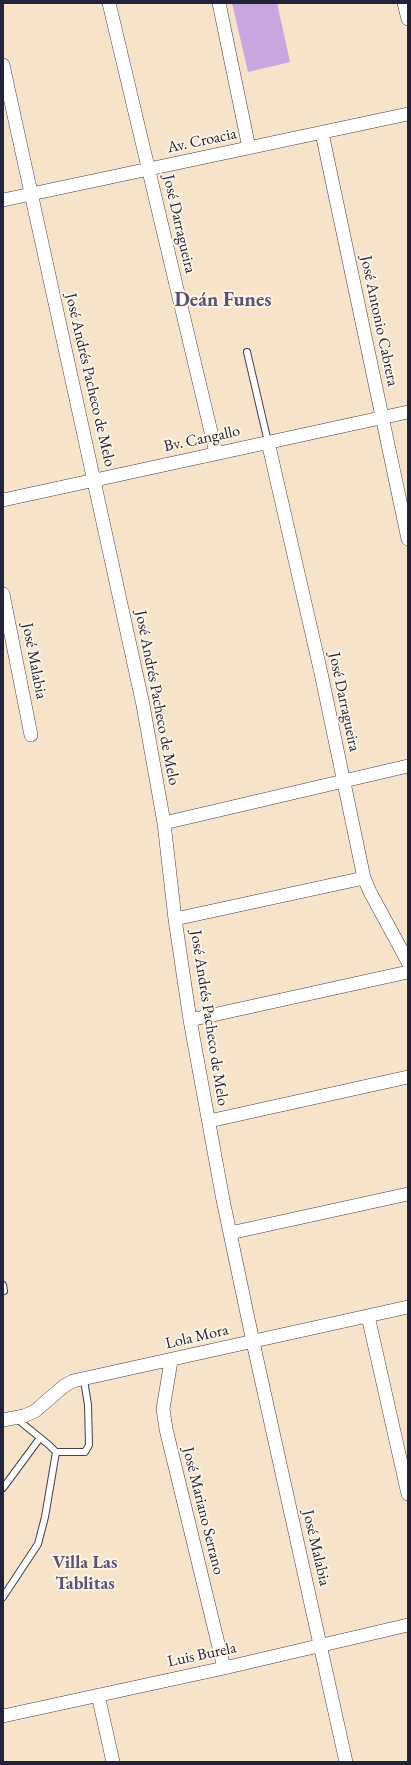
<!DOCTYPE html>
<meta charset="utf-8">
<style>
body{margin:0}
#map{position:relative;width:411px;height:1765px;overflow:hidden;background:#f6e3ca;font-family:"EB Garamond",serif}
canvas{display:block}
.frame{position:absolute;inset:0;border:4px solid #22223b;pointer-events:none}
</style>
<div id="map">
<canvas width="411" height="1765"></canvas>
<div class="frame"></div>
</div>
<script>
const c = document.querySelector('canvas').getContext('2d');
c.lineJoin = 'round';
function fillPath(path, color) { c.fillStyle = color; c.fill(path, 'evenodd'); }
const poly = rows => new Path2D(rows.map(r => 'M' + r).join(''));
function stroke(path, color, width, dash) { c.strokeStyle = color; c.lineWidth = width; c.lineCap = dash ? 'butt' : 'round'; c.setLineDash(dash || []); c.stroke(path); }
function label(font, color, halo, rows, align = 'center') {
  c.font = font + ' "EB Garamond",serif'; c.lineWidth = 4; c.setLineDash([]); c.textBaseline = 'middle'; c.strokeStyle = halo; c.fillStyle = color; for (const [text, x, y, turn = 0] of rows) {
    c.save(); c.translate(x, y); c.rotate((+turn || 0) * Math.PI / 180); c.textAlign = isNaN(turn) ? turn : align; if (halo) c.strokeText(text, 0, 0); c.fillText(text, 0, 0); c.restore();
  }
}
fillPath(poly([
 [232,3,277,3,290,62,248,72]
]), '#c9a6df');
const lane = poly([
 [247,352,268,442],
 [3,1285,4,1291],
 [56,1452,85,1452,89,1445,88,1405,84,1380],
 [3,1488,40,1438],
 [3,1597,38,1544,45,1517,56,1452,49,1445,17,1419]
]);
const street = poly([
 [109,3,216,453],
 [219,3,249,148],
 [404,3,408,19],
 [3,65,143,705,164,823,175,919,190,1020,223,1200,253,1342,346,1762],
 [322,133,408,539],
 [3,200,408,114],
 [268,442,321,673,364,878,370,892,408,962],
 [3,500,408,412],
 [3,594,31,735],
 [164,823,408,766],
 [175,919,364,878],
 [190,1020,408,972],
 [209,1121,408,1077],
 [230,1233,408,1194],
 [368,1316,408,1494],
 [171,1361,163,1409,166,1429,224,1668],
 [3,1420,24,1416,35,1411,64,1386,73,1381,408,1307],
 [98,1695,113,1762],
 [3,1716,224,1668,408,1625]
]);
stroke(lane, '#423f50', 8);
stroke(street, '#423f50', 14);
stroke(lane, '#fff', 6);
stroke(street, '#fff', 13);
label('16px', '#22223b', '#fcf5e5', [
 ["Av. Croacia",202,141,-12],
 ["José Darragueira",179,224,77],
 ["José Antonio Cabrera",379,321,78],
 ["José Andrés Pacheco de Melo",90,380,77],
 ["Bv. Cangallo",202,439,-12],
 ["José Malabia",34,661,79],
 ["José Andrés Pacheco de Melo",157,698,79],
 ["José Darragueira",344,702,78],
 ["José Andrés Pacheco de Melo",209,1018,81],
 ["Lola Mora",197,1337,-13],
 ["José Mariano Serrano",203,1511,76],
 ["José Malabia",316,1548,77],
 ["Luis Burela",202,1655,-12]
]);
label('bold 18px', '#5c5074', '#fcf5e5', [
 ["Villa Las",85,1563],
 ["Tablitas",85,1584]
]);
label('bold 20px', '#5c5074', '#fcf5e5', [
 ["Deán Funes",223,301]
]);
</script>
